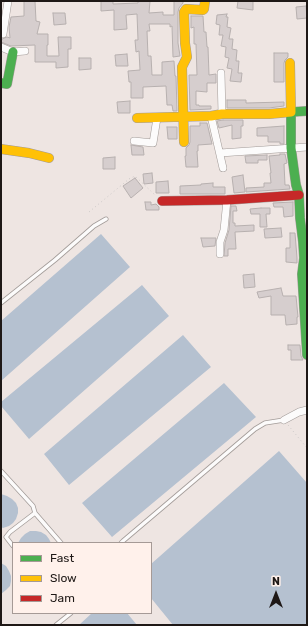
<!DOCTYPE html>
<style>
body{margin:0}
#map{position:relative;width:308px;height:626px;overflow:hidden;background:#eee5e2;font-family:Rubik,sans-serif}
canvas{display:block}
.frame{position:absolute;inset:0;border:2px solid #1e1816;pointer-events:none}
.legend{position:absolute;left:12px;top:542px;width:140px;height:72px;box-sizing:border-box;background:#fff1eb;border:1px solid #a59a96;margin:0;padding:5px 7px;list-style:none;font-size:12px;color:#1e1816}
.legend li{display:flex;align-items:center;gap:8px;height:20px}
.legend b{width:20px;border:1px solid #a59a96}
.north{position:absolute;left:256px;top:574px;width:40px;height:40px;-webkit-text-stroke:3px #fff1eb;paint-order:stroke;rotate:0deg;font-size:11px;font-weight:700;line-height:16px;text-align:center;color:#1e1816}
.north::after{content:'';display:block;margin:auto;width:14px;height:18px;background:#1e1816;clip-path:polygon(50% 0,100% 100%,50% 72%,0 100%)}
</style>
<div id="map">
<canvas width="308" height="626"></canvas>
<div class="frame"></div>
<ul class="legend">
<li><b style="height:5px;background:#4caf50"></b>Fast</li>
<li><b style="height:5px;background:#ffc107"></b>Slow</li>
<li><b style="height:5px;background:#c62828"></b>Jam</li>
</ul>
<div class="north">N</div>
</div>
<script>
const c = document.querySelector('canvas').getContext('2d');
c.lineJoin = 'round';
function fillPath(path, color) { c.fillStyle = color; c.fill(path, 'evenodd'); }
const poly = rows => new Path2D(rows.map(r => 'M' + r).join(''));
function stroke(path, color, width, dash) { c.strokeStyle = color; c.lineWidth = width; c.lineCap = dash ? 'butt' : 'round'; c.setLineDash(dash || []); c.stroke(path); }
fillPath(poly([
 [101,234,130,267,1,381,1,321],
 [142,285,169,316,29,439,1,406,1,402],
 [183,335,211,367,69,485,44,454],
 [224,383,256,417,112,537,82,503],
 [279,451,307,483,307,625,173,625,151,598,151,564],
 [1,494,7,496,12,499,16,503,18,508,18,513,16,519,13,523,9,526,3,528,1,527],
 [30,531,36,531,41,532,46,535,49,539,51,543,18,543,21,538,25,534],
 [1,563,6,566,9,571,11,576,11,581,10,586,6,590,1,594],
 [92,613,127,613,137,625,79,625]
]), '#b5c1d0');
const building = poly([
 [24,1,35,1,36,21,40,22,37,34,48,34,48,45,47,45,47,56,59,56,58,37,71,37,71,49,68,49,68,67,56,68,56,62,35,62,35,45,11,46,1,42,2,39,7,37,10,38,9,27,11,17,24,16,24,1],
 [101,1,113,1,113,4,138,3,138,1,150,1,149,13,163,12,163,15,174,15,174,1,183,1,183,3,179,8,178,12,178,43,180,56,173,57,172,26,170,27,170,24,149,24,150,31,147,31,148,56,151,56,152,75,162,75,162,62,174,61,175,76,176,76,177,111,173,111,172,105,167,105,166,86,143,87,143,98,131,98,131,82,129,82,128,71,140,70,139,51,136,52,135,40,138,40,137,14,126,15,127,29,114,30,114,10,101,11,101,1],
 [238,1,253,1,253,10,237,8,238,1],
 [306,6,307,18,297,19,296,7,306,6],
 [53,13,65,13,66,24,54,25,53,13],
 [227,14,226,17,228,17,227,27,231,28,229,39,233,39,232,49,237,50,236,61,239,61,238,73,242,73,241,82,230,81,232,69,227,68,229,58,225,57,226,47,221,46,223,35,219,35,220,25,216,24,217,15,227,14],
 [191,16,203,16,204,32,206,32,207,47,208,47,209,75,216,74,216,83,207,83,207,92,196,91,196,105,199,105,199,106,211,106,211,109,190,110,189,75,197,75,196,44,194,44,194,27,191,28,191,16],
 [274,53,288,53,288,57,285,60,284,63,284,82,274,82,274,53],
 [127,54,128,66,116,66,115,55,127,54],
 [79,58,91,58,91,69,79,70,79,58],
 [227,100,246,100,246,103,284,102,284,106,269,108,227,108,227,100],
 [130,101,130,113,118,113,117,102,130,101],
 [223,120,243,120,243,126,241,126,241,138,232,139,232,125,219,128,217,121,223,120],
 [200,123,207,123,212,144,198,145,198,151,197,151,198,167,186,167,185,156,186,156,186,148,189,145,190,142,190,126,200,126,200,123],
 [284,126,284,144,280,144,280,142,268,142,268,136,257,136,257,128,284,126],
 [167,127,177,127,177,139,168,139,167,127],
 [131,145,143,147,144,155,132,155,131,145],
 [280,154,285,154,287,163,284,164,285,185,289,185,290,189,246,192,246,188,264,187,264,183,271,183,270,173,271,173,269,156,280,155,280,154],
 [267,155,267,160,258,160,258,163,246,163,245,156,267,155],
 [115,157,115,169,103,169,103,158,115,157],
 [152,173,153,183,144,184,143,174,152,173],
 [243,175,245,192,234,193,232,177,243,175],
 [135,178,143,188,131,198,123,186,135,178],
 [168,181,169,193,156,193,156,182,168,181],
 [213,183,213,187,225,187,225,194,180,194,180,186,201,185,201,184,213,183],
 [145,202,151,202,151,205,156,204,159,207,159,210,146,210,145,202],
 [293,202,293,216,284,217,283,207,274,207,273,203,293,202],
 [231,206,236,206,237,211,233,211,233,223,235,223,235,226,254,225,254,231,235,232,236,249,228,249,228,256,224,256,225,243,229,230,231,206],
 [261,208,270,208,270,214,266,214,267,227,260,227,260,214,251,214,250,209,261,208],
 [281,228,282,237,265,238,264,229,281,228],
 [290,233,295,233,297,258,297,263,286,262,286,248,290,248,290,233],
 [201,238,216,238,215,246,203,247,201,238],
 [254,274,255,287,244,288,243,275,254,274],
 [281,288,283,296,296,296,298,317,297,317,297,324,286,325,285,315,271,315,271,296,259,298,257,292,281,288],
 [288,345,300,345,301,356,303,360,291,360,291,350,288,350,288,345]
]);
fillPath(building, '#d6cece');
stroke(building, '#b7b0af', 1);
const lane = poly([
 [1,303,55,260,94,226,106,219],
 [1,471,33,506,35,513,61,543],
 [121,543,123,541,255,429,265,423,284,420],
 [13,546,6,537,10,532,35,513],
 [56,625,71,613]
]);
const street = poly([
 [3,34,8,1],
 [1,47,13,52,25,51],
 [221,73,222,114],
 [211,116,223,168],
 [134,141,153,143,157,118],
 [220,153,307,147],
 [220,254,220,242,224,230,227,200],
 [284,420,299,412,307,410]
]);
const fast = poly([
 [1,83,7,84,13,52],
 [307,111,291,112,291,148,296,185,299,195,300,218,303,242,304,258,302,274,307,355]
]);
const slow = poly([
 [137,118,211,116,222,114,269,114,291,112,290,63],
 [184,142,182,67,187,57,185,43,184,12,186,9,203,10,204,9,205,1],
 [1,149,29,153,49,158]
]);
const jam = poly([
 [162,201,227,200,299,195]
]);
stroke(lane, '#a29b98', 5);
stroke(street, '#a29b98', 8);
stroke(fast, '#a29b98', 10);
stroke(slow, '#a29b98', 10);
stroke(jam, '#a29b98', 10);
stroke(poly([
 [89,212,129,179,135,176,156,196],
 [288,425,307,448]
]), '#cbc8c7', 1, [1, 3]);
stroke(lane, '#fcfbfb', 3.5);
stroke(street, '#fcfbfb', 7);
stroke(fast, '#4caf50', 9);
stroke(slow, '#ffc107', 9);
stroke(jam, '#c62828', 9);
</script>
